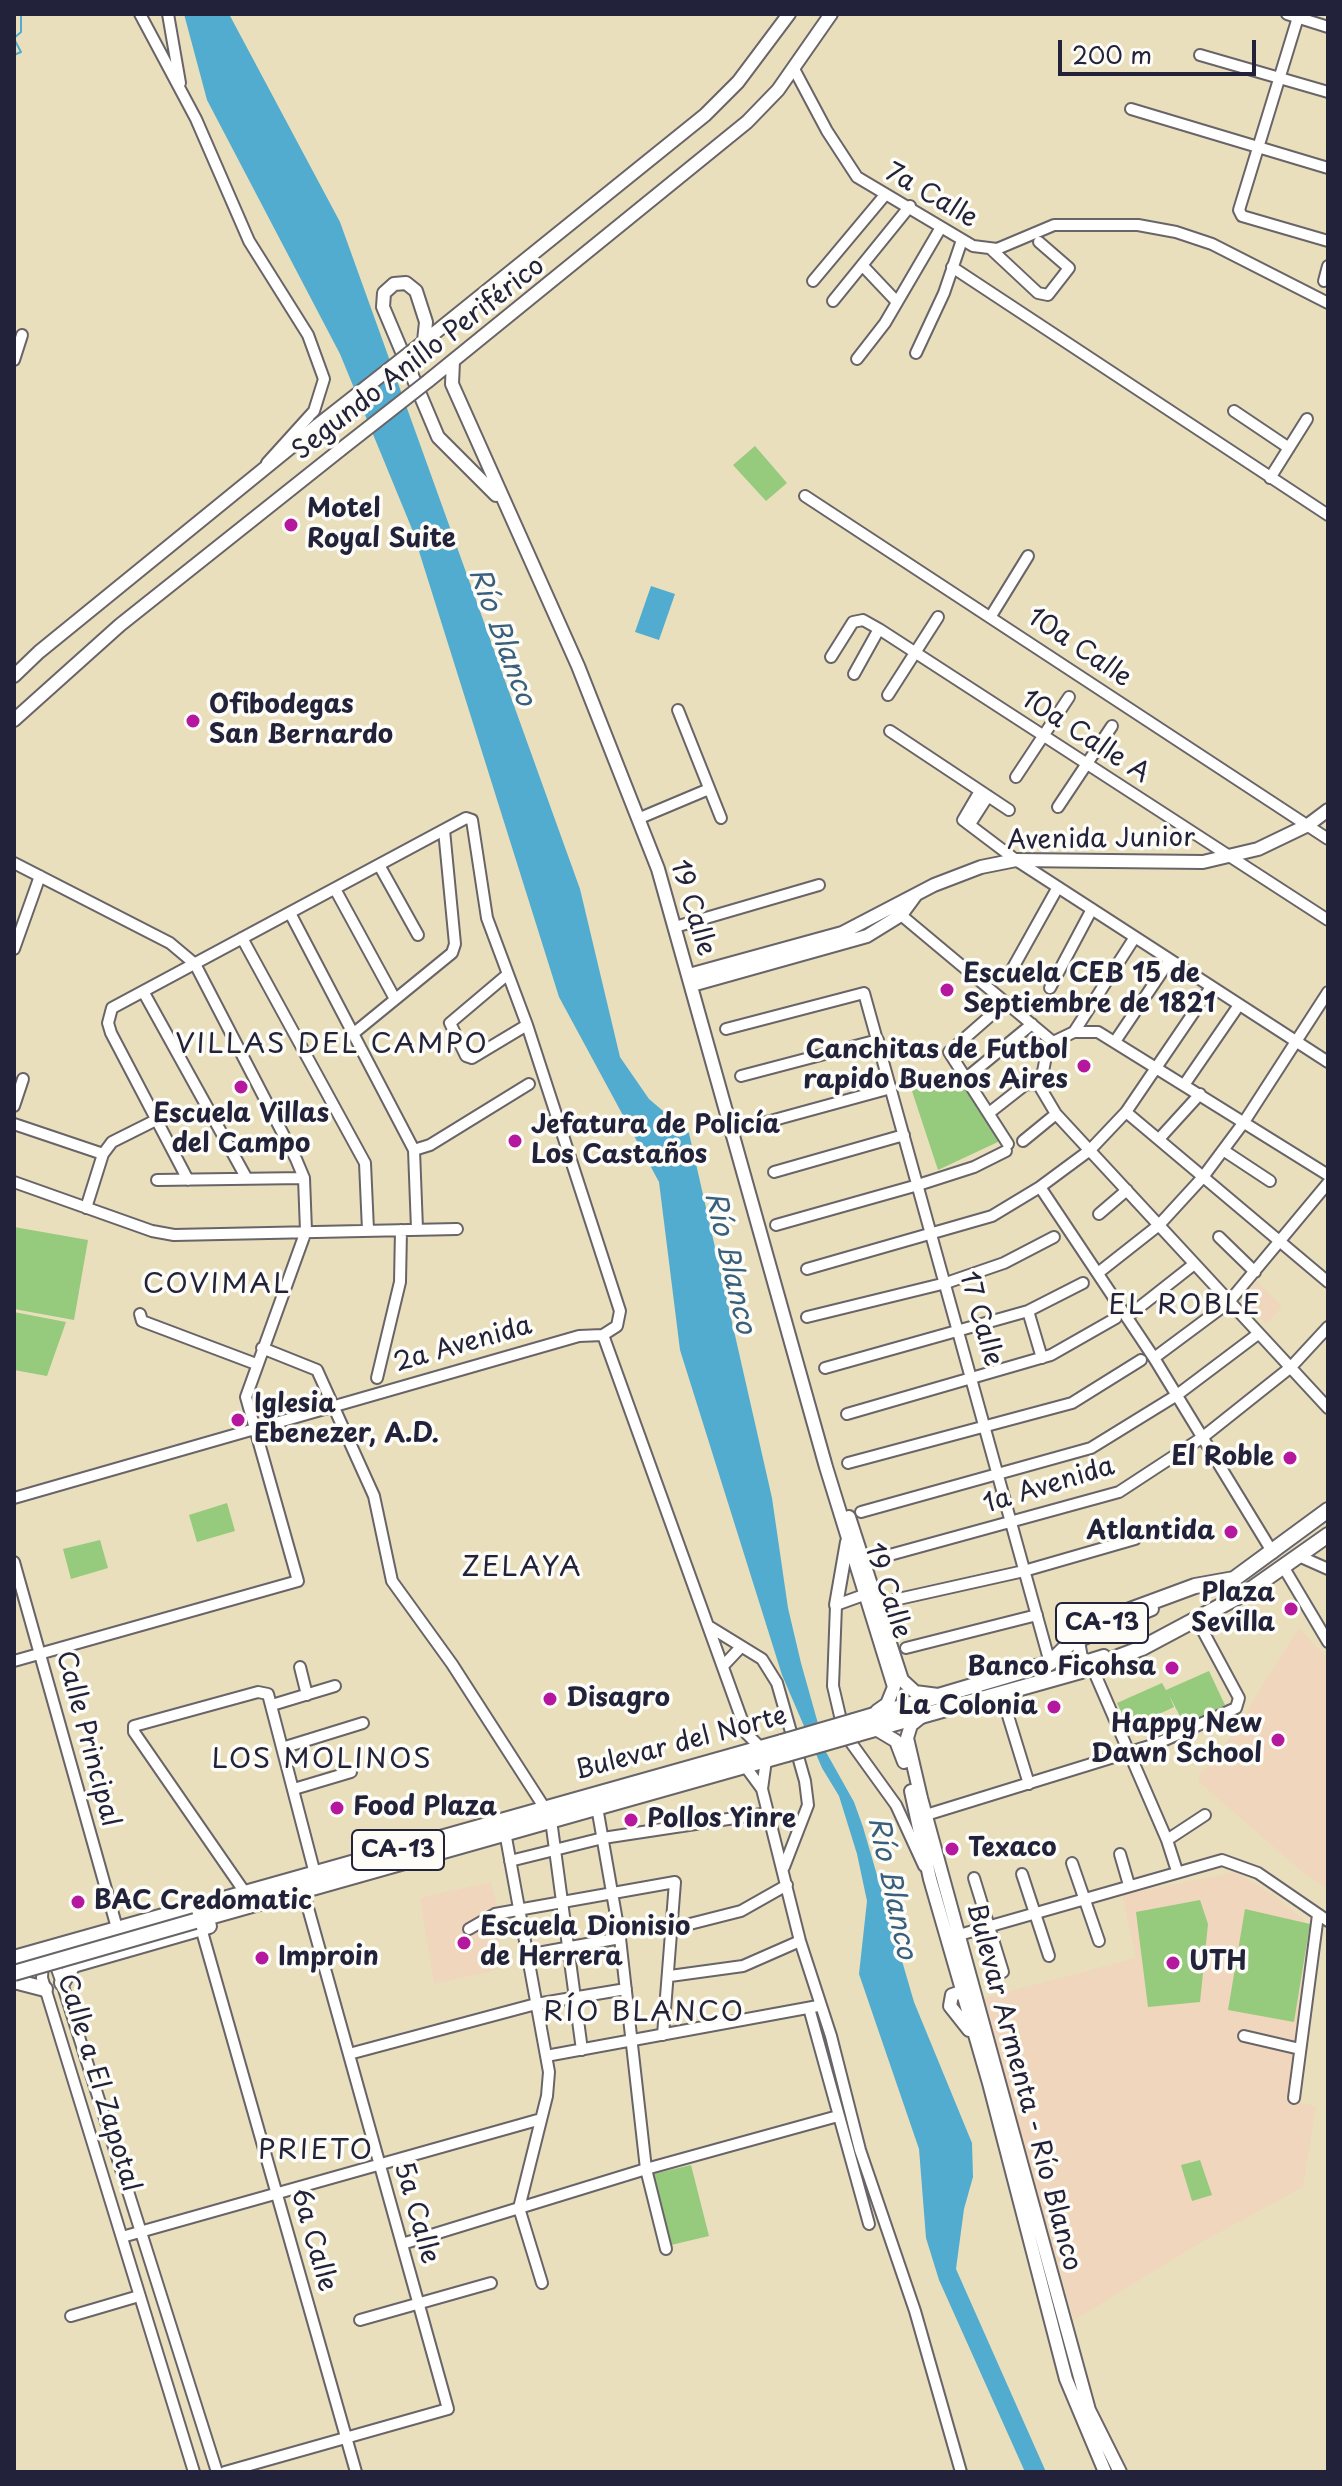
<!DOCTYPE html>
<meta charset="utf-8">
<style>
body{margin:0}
#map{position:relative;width:1342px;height:2486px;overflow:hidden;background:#e9dfbc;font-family:"Playpen Sans",sans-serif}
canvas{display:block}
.frame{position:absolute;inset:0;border:16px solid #22223b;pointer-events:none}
.scale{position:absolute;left:1058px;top:40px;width:198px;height:36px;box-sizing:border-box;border:4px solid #22223b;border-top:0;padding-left:10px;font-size:24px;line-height:28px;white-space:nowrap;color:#22223b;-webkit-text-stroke:6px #fdfcf7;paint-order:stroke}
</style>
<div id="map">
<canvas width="1342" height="2486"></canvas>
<div class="frame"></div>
<div class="scale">200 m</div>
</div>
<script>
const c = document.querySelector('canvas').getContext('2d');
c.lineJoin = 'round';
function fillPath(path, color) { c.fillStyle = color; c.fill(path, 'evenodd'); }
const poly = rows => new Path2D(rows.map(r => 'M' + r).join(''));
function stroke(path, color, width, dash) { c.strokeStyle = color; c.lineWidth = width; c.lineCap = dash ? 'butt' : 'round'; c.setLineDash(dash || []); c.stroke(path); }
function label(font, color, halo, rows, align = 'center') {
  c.font = font + ' "Playpen Sans",sans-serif'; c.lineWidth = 7; c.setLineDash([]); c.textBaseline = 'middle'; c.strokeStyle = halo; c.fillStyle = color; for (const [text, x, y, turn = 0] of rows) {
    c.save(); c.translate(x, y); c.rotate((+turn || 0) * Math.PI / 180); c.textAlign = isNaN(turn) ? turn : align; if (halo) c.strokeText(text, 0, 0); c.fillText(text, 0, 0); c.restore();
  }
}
fillPath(poly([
 [1257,1281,1282,1307,1266,1324,1243,1297],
 [1299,1628,1328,1659,1328,1889,1306,1875,1198,1781,1200,1773,1215,1761],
 [1236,1872,1275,1896,1313,1928,1287,2101,1316,2106,1303,2187,1200,2243,1074,2320,980,1999,1136,1958,1122,1895],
 [491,1882,500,1917,500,1969,434,1984,420,1898]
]), '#efd6bc');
fillPath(poly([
 [755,446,787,483,766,501,733,465],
 [959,1073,1000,1141,938,1170,911,1088],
 [14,1227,88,1240,74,1320,14,1309],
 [14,1312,66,1322,47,1376,14,1370],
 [227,1503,235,1531,197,1542,189,1515],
 [100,1540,108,1568,71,1579,63,1549],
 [1209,1671,1225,1705,1184,1724,1169,1695,1174,1707,1129,1728,1117,1703,1162,1683,1166,1690],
 [1200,1900,1208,1924,1200,2002,1148,2007,1136,1912],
 [1245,1909,1310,1924,1294,2022,1228,2010],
 [1200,2160,1212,2195,1192,2201,1181,2165],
 [691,2165,709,2236,671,2245,653,2174]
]), '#96ca7c');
fillPath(poly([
 [184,14,229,14,340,222,580,889,620,1057,649,1099,689,1133,772,1498,788,1608,801,1663,826,1752,854,1802,863,1827,914,2002,972,2143,973,2177,964,2209,956,2269,1046,2472,1025,2472,939,2280,926,2238,919,2149,859,1974,867,1901,857,1854,839,1796,822,1768,782,1675,680,1350,659,1182,559,997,412,529,340,354,207,100],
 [651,586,675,594,659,640,635,632]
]), '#52acd0');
stroke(poly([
 [14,38,21,32,21,14],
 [14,39,21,52,14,55]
]), '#52acd0', 2);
const minor = poly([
 [140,14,196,119,249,241,308,335,324,379,314,411,267,463],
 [168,14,180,83],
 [1287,14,1328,27],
 [1299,14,1239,210,1242,216,1328,241],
 [1200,55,1328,92],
 [794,69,827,131,857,177,973,246,997,249,1054,225,1138,225,1176,232,1212,244,1328,303],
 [1131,109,1328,168],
 [992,250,1038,293,1048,295,1069,268,1039,242],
 [862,265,897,302],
 [952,267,1328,515],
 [813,281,885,195],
 [1324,281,1328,266],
 [833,301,910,206],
 [916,353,944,293,962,240],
 [857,359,885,323,940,229],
 [14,360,22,335],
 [1234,411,1289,448],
 [1270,478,1307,419],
 [805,496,1328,839],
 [991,616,1028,556],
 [831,657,853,622,863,620,879,629,1328,920],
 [854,674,879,629],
 [888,695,938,617],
 [678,710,721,818],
 [890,731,1009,810],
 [1016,777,1069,697],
 [980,791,963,820,1016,860,1328,1062],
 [1058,807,1112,726],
 [640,818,709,789],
 [970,824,988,796],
 [14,863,170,943,195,964,296,1159,304,1178,306,1231,246,1397,298,1581,14,1661],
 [379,865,418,935],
 [335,889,395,999],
 [895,910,1053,1042],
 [290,913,414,1150,417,1229],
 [675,927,819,885],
 [242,938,365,1163,368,1230],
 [14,949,40,876],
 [1010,973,1058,887],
 [508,974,450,1023,466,1056,472,1058,527,1025],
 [1050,988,1092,909],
 [144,993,247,1179],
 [1006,1002,949,1052,1008,1144],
 [726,1029,864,993,1050,1663],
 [1074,1032,1135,937],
 [354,1033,452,953,455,944,444,830],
 [1116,1040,1170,960],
 [741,1076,878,1040],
 [965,1079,1032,1024],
 [1184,1085,1239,1005],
 [14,1106,23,1079],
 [1126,1112,1328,1282],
 [989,1113,1026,1084,1040,1085],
 [14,1124,103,1154],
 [752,1126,891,1088],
 [1159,1139,1200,1094],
 [1023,1141,1056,1114],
 [414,1150,430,1145,529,1084],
 [1223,1150,1270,1181],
 [774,1172,904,1135],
 [1328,1175,1098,1032,1074,1032,1053,1042,1047,1051,1040,1087,1056,1114,1328,1408],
 [157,1180,304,1178],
 [14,1182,152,1231,174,1235,457,1229],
 [1040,1187,1154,1358,1273,1553],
 [86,1208,103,1154,112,1142,156,1120],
 [1099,1214,1127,1190],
 [776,1225,918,1185,974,1167,1006,1151],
 [1219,1237,1255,1272],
 [807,1269,992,1216,1040,1187,1090,1150,1126,1112,1211,987],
 [1098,1273,1159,1225,1203,1177,1244,1122,1328,992],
 [1028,1311,1042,1358],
 [140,1314,142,1321,256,1364],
 [807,1317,946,1283,1004,1263,1054,1237],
 [1127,1317,1193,1265],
 [603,1335,747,1734,760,1747],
 [262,1348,317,1370,374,1496,392,1581,452,1664,544,1807],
 [1154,1358,1228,1303,1328,1183],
 [825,1368,1028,1311,1083,1283],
 [377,1378,400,1282,401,1230],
 [847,1414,1051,1355,1116,1318],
 [848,1463,1072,1403,1141,1360],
 [14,1498,579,1336,603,1335,617,1326,620,1311,527,1025,487,918,472,820,466,818,112,1008,108,1023,111,1033,188,1180],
 [861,1512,1091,1448,1177,1395,1258,1334],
 [1301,1557,1328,1569],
 [875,1559,1119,1492,1203,1437,1291,1367,1328,1327],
 [14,1562,117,1928],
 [1284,1568,1328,1642],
 [872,1592,836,1605,833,1686,844,1733,896,1805,924,1866],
 [894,1600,1024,1571,1135,1539],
 [710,1627,762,1659,777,1683,805,1781,808,1805,784,1867],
 [906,1648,1037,1615],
 [723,1666,740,1648],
 [300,1667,307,1695],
 [1092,1667,1167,1840,1177,1871],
 [1001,1693,1029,1784],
 [272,1705,335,1686],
 [282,1748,363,1723],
 [766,1760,762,1789,800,1941,831,2036,860,2150,915,2311,961,2472],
 [745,1766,762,1789],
 [294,1789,351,1772],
 [597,1807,620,1938,646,2169,666,2249],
 [926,1815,1156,1744,1236,1708,1239,1698,1197,1620],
 [551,1820,582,2050],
 [505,1832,549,2072,547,2096,519,2208,542,2283],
 [1167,1840,1205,1815],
 [1120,1854,1129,1885],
 [510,1861,603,1838,768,1813],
 [1072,1863,1099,1941],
 [1022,1874,1049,1956],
 [974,1878,1003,1972],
 [246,1894,134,1732,134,1726,258,1692,268,1694,315,1874],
 [201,1928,356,2472],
 [674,1928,741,1911,787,1885],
 [469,1929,495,1914,675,1882,663,2035],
 [959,1935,1222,1860,1258,1873,1328,1921],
 [527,1955,620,1938],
 [48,1958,57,1969,62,1983,217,2472],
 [43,1961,42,1978,194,2472],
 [670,1976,743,1966,800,1941],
 [809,2008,869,2224],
 [1244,2036,1300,2049],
 [349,2054,536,2004,626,1989],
 [546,2056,818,2006],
 [1294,2098,1318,1915],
 [122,2237,541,2119],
 [402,2244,646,2169,838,2116],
 [71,2316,139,2296],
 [360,2320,491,2283],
 [225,2472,448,2409,303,1890]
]);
const major = poly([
 [424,341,426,322,416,291,406,283,394,284,384,293,383,307,438,437,496,495],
 [421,344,705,115,738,82,789,14],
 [453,361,452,384,578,666,658,869,826,1467,894,1687,887,1704,877,1711],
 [428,381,747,122,778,90,831,14],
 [14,676,39,652,318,425],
 [14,720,120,625,340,450],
 [689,975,842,933,934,885,981,867,1016,860,1203,862,1258,849,1308,825,1328,810],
 [692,985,867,936,901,915,915,896],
 [849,1517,902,1680,915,1692,938,1695],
 [836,1605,847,1542],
 [1113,1625,1152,1609],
 [1089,1636,1078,1641,1081,1658,1088,1661,1104,1656],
 [921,1717,911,1725,907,1738,921,1798,1089,2410,1120,2472],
 [876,1729,896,1741,904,1762],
 [911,1791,930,1879,989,2083,1066,2379,1105,2472],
 [961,1992,952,1995,950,2006,969,2030]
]);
const highway = poly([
 [854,1721,1050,1663,1079,1634,1130,1610,1195,1586,1234,1579,1328,1510],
 [857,1734,1081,1671,1142,1648,1247,1592,1328,1535],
 [195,1921,787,1754],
 [14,1958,782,1742],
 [14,1981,45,1989],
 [62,1983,73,1965,209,1926]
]);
stroke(minor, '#686468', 14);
stroke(major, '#686468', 16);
stroke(highway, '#686468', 18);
stroke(minor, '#fff', 10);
stroke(major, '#fff', 12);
stroke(highway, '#fff', 14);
const majorBridge = poly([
 [318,425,421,344],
 [340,450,428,381]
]);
const highwayBridge = poly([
 [782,1742,854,1721],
 [787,1754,857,1734],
 [14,1973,195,1921]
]);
stroke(majorBridge, '#686468', 16, []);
stroke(highwayBridge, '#686468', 18, []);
stroke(majorBridge, '#fff', 12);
stroke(highwayBridge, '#fff', 14);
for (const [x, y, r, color] of [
 [291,525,8,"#b5179e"],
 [193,721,8,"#b5179e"],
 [947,990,8,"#b5179e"],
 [1084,1066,8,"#b5179e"],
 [241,1087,8,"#b5179e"],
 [515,1141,8,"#b5179e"],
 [238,1420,8,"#b5179e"],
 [1290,1458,8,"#b5179e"],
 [1231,1532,8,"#b5179e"],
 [1291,1609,8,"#b5179e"],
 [1172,1668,8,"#b5179e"],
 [550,1699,8,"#b5179e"],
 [1054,1707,8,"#b5179e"],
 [1278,1740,8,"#b5179e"],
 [337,1808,8,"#b5179e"],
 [631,1820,8,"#b5179e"],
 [952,1849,8,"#b5179e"],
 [78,1902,8,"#b5179e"],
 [464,1943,8,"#b5179e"],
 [262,1958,8,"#b5179e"],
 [1173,1963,8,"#b5179e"]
]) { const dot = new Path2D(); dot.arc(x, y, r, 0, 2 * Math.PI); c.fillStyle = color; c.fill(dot); stroke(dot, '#fdfcf7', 3); }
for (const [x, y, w] of [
 [1102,1623,92],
 [398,1850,92]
]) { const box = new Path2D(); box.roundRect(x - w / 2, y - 20, w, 40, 6); c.fillStyle = '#fdfcf7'; c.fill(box); stroke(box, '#22223b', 2); }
label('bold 24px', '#22223b', null, [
 ["CA-13",1102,1623],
 ["CA-13",398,1850]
]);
label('26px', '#22223b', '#fdfcf7', [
 ["7a Calle",931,196,30],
 ["Segundo Anillo Periférico",419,359,-38],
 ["10a Calle",1079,648,34],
 ["10a Calle A",1085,737,33],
 ["Avenida Junior",1101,840,-1],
 ["19 Calle",692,908,73],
 ["17 Calle",980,1319,74],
 ["2a Avenida",463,1345,-16],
 ["1a Avenida",1049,1486,-17],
 ["19 Calle",887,1591,72],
 ["Calle Principal",87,1739,75],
 ["Bulevar del Norte",681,1744,-15],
 ["Calle a El Zapotal",98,2083,73],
 ["Bulevar Armenta - Río Blanco",1023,2087,75],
 ["5a Calle",416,2213,74],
 ["6a Calle",313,2240,74]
]);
label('bold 26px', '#22223b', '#fdfcf7', [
 ["Motel",307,510],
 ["Royal Suite",307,540],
 ["Ofibodegas",209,706],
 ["San Bernardo",209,736],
 ["Escuela CEB 15 de",963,975],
 ["Septiembre de 1821",963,1005],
 ["Canchitas de Futbol",1068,1051,"right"],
 ["rapido Buenos Aires",1068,1081,"right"],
 ["Escuela Villas",241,1115,"center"],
 ["del Campo",241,1145,"center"],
 ["Jefatura de Policía",531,1126],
 ["Los Castaños",531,1156],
 ["Iglesia",254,1405],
 ["Ebenezer, A.D.",254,1435],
 ["El Roble",1274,1458,"right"],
 ["Atlantida",1215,1532,"right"],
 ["Plaza",1275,1594,"right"],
 ["Sevilla",1275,1624,"right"],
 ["Banco Ficohsa",1156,1668,"right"],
 ["Disagro",566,1699],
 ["La Colonia",1038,1707,"right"],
 ["Happy New",1262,1725,"right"],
 ["Dawn School",1262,1755,"right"],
 ["Food Plaza",353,1808],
 ["Pollos Yinre",647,1820],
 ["Texaco",968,1849],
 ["BAC Credomatic",94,1902],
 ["Escuela Dionisio",480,1928],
 ["de Herrera",480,1958],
 ["Improin",278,1958],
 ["UTH",1189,1963]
], 'left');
label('italic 28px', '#38607e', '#fdfcf7', [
 ["Río Blanco",501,637,70],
 ["Río Blanco",729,1263,77],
 ["Río Blanco",891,1888,78]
]);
c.letterSpacing = '2px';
label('28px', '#22223b', '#fdfcf7', [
 ["VILLAS DEL CAMPO",332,1045],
 ["COVIMAL",217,1285],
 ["EL ROBLE",1185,1306],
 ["ZELAYA",522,1568],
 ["LOS MOLINOS",322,1760],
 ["RÍO BLANCO",644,2013],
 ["PRIETO",316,2151]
]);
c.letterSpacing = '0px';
</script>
